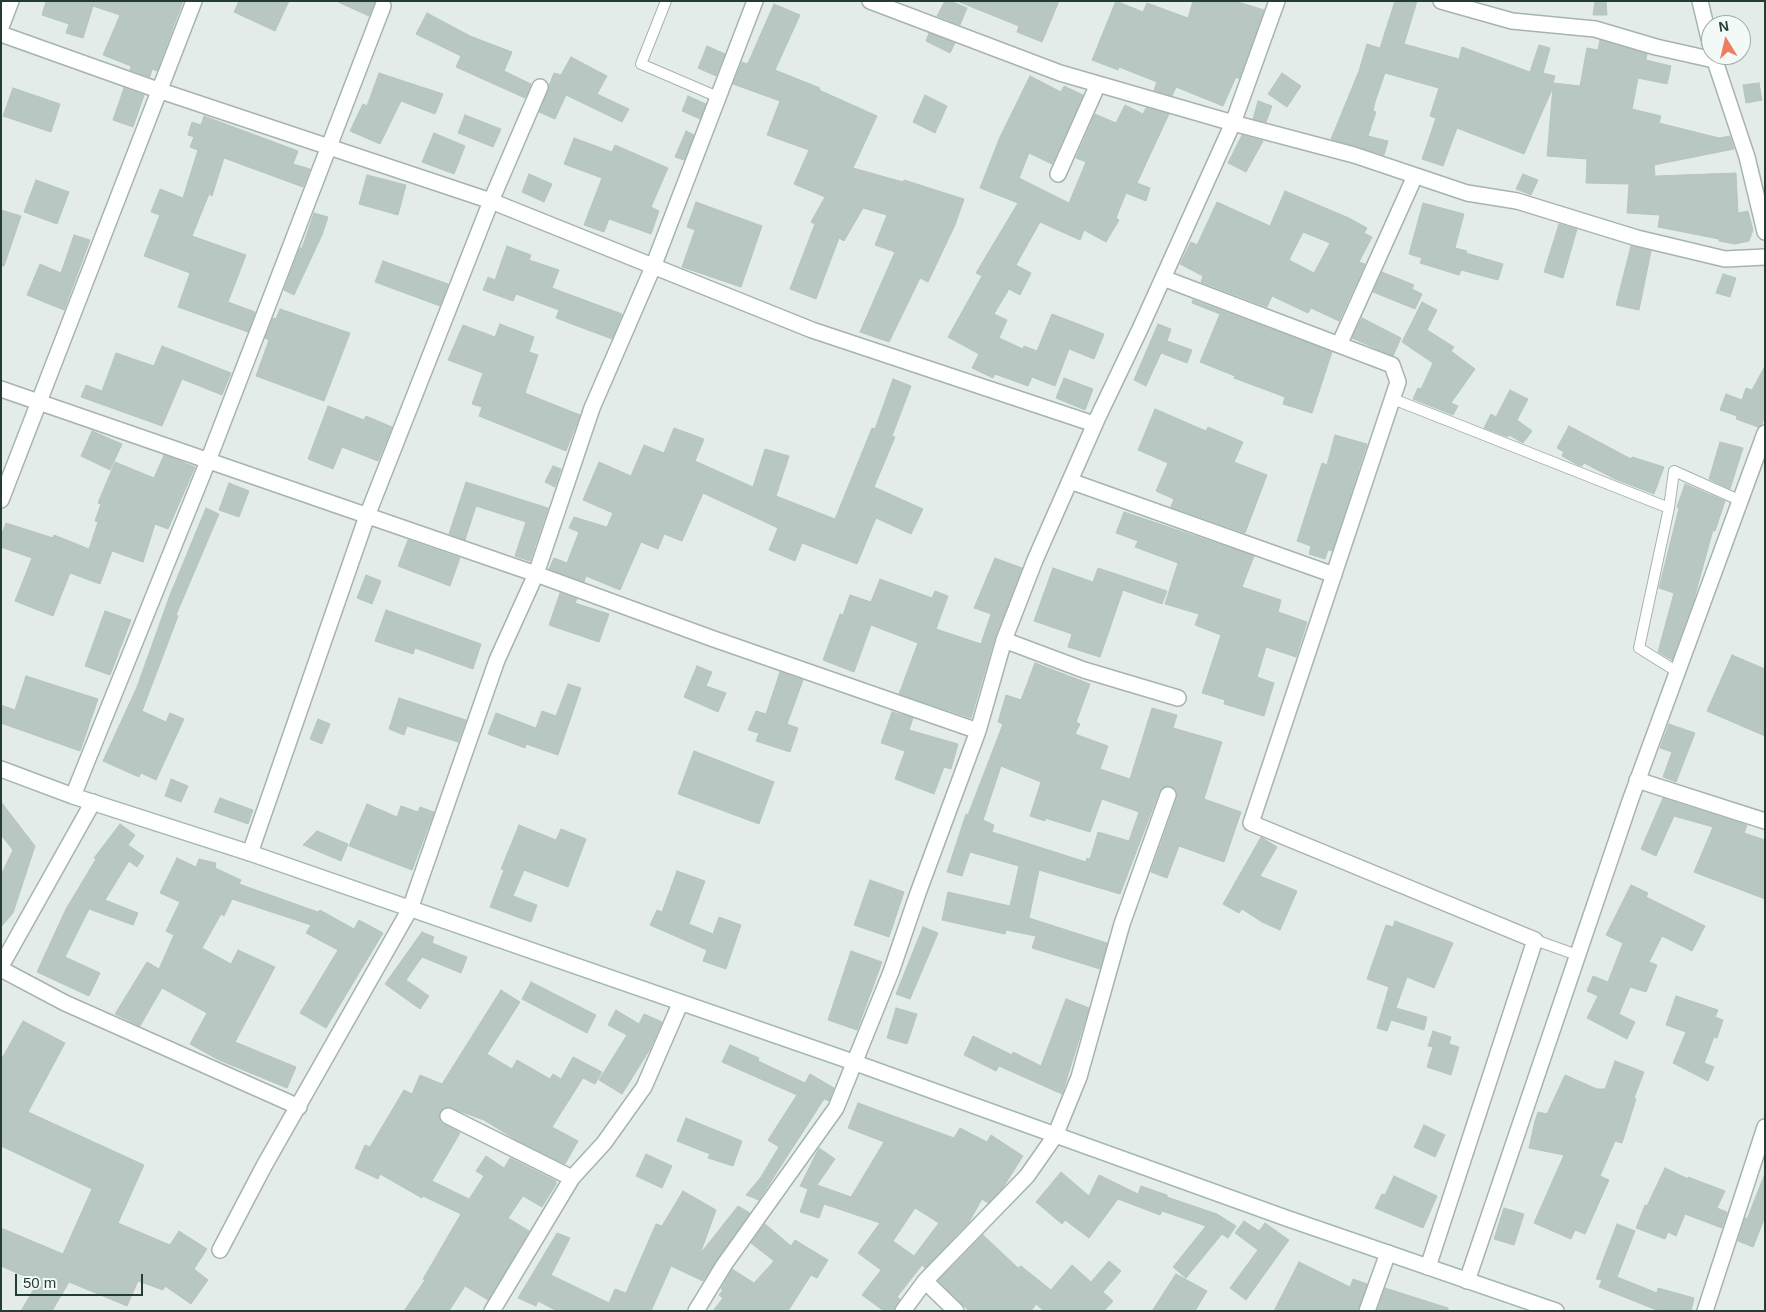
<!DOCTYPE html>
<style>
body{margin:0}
#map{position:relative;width:1766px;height:1312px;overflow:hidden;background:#e3ece8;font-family:Helvetica,sans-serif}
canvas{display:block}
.frame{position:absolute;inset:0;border:2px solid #233d35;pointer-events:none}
.north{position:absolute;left:1701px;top:15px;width:50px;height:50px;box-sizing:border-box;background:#f3f9f6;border:1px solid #a0aea9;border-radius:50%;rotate:351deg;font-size:14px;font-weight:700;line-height:20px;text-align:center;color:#233d35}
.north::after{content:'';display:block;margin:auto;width:18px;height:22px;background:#ed7f60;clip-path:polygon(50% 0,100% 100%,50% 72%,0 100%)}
.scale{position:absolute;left:15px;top:1274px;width:128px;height:22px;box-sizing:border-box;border:2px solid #233d35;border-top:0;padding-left:6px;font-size:15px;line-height:18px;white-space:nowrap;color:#233d35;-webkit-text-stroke:4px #f3f9f6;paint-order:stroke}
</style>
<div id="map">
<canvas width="1766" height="1312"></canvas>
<div class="frame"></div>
<div class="north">N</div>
<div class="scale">50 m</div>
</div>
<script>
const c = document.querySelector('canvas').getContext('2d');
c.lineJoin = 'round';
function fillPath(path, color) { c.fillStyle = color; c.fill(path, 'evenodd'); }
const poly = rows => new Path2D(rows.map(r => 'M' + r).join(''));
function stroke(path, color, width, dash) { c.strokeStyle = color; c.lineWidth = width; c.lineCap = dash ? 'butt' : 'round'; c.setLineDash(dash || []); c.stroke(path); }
const building = poly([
 [46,1,183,1,157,71,152,69,150,77,130,70,131,66,103,55,120,15,93,6,83,38,66,33,69,24,42,15,46,1],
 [239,1,289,1,275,31,234,12,239,1],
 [336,1,375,1,369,16,336,1],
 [945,1,951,1,967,8,960,25,937,16,945,1],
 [957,1,1059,1,1042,42,1017,32,1019,26,957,1],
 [1116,1,1143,12,1147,3,1188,18,1193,1,1235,1,1264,10,1239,79,1236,77,1223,106,1176,87,1172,96,1154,90,1157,82,1119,67,1118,70,1092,60,1116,1],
 [1395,1,1417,1,1404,44,1459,59,1462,47,1530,72,1539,45,1550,48,1543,73,1555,76,1553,83,1580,86,1587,48,1598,50,1600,40,1647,54,1646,60,1671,66,1667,84,1638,78,1632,109,1661,116,1659,123,1719,138,1730,136,1734,149,1654,165,1655,176,1736,173,1738,213,1748,211,1753,230,1749,241,1735,244,1719,241,1719,239,1658,227,1660,215,1627,213,1629,184,1586,183,1587,159,1547,156,1553,87,1524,154,1457,128,1443,166,1422,159,1436,118,1430,116,1439,88,1385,73,1375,102,1373,111,1376,112,1368,136,1388,141,1384,155,1331,139,1359,71,1367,44,1380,48,1395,1],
 [1595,1,1606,1,1607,15,1593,15,1595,1],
 [774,4,800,15,775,70,820,88,819,90,877,116,853,168,903,182,904,180,964,199,955,225,928,282,920,278,889,342,860,332,895,252,875,245,887,215,863,208,844,241,839,238,816,299,790,289,815,224,811,222,825,197,794,184,809,150,767,135,780,101,733,84,742,62,747,64,749,61,774,4],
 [427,13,470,36,512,52,504,71,531,84,525,98,456,67,461,56,416,34,427,13],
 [929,33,955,43,950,53,926,41,929,33],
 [707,46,725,54,716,76,698,68,707,46],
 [571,57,607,76,597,94,629,109,622,122,566,95,555,119,539,112,554,73,561,75,571,57],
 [379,73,443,94,435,114,401,101,380,144,350,131,363,104,367,106,379,73],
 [1282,73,1301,86,1287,107,1268,94,1282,73],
 [1030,76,1061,92,1064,86,1083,95,1052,164,1029,153,1019,178,1069,203,1086,162,1076,158,1095,114,1116,123,1125,105,1143,114,1146,108,1169,114,1137,183,1150,188,1146,201,1126,193,1116,218,1119,220,1106,242,1084,230,1080,240,1040,222,1016,265,1031,273,1020,295,1009,289,994,314,1007,320,999,338,1023,349,1024,346,1037,351,1052,314,1104,334,1094,359,1069,349,1055,386,1032,377,1028,386,995,374,993,378,972,368,979,354,948,337,982,276,976,273,1018,203,980,188,1000,137,1030,76],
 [1759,83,1762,100,1746,103,1743,85,1759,83],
 [13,88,60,104,51,132,3,116,13,88],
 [124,88,144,95,133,127,113,120,124,88],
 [925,95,947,106,935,133,913,122,925,95],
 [688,96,706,104,700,119,682,111,688,96],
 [1258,101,1272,106,1266,122,1253,119,1258,101],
 [465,115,501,129,493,147,458,133,465,115],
 [204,116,298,151,293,164,310,169,303,187,224,158,212,196,209,194,192,236,246,255,228,302,255,312,248,332,178,307,190,273,144,256,160,215,151,212,160,189,183,198,198,150,190,147,194,137,188,135,192,122,201,125,204,116],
 [686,131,694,135,684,160,675,157,686,131],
 [434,133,465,146,454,174,422,162,434,133],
 [1242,135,1263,141,1246,172,1228,163,1242,135],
 [574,138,612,152,615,145,668,168,651,207,659,211,651,234,609,219,604,232,584,225,602,178,564,164,574,138],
 [529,174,552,184,544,202,522,192,529,174],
 [1523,174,1538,180,1531,195,1516,189,1523,174],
 [367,175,406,185,398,215,359,204,367,175],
 [36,180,69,192,57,224,24,212,36,180],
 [1285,191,1349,218,1367,228,1364,233,1372,237,1359,262,1365,264,1339,321,1311,308,1308,313,1272,296,1267,307,1201,282,1203,276,1180,264,1191,242,1197,245,1217,202,1270,226,1285,191],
 [1303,232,1330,243,1314,273,1289,260,1303,232],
 [696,202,762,226,741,287,682,267,695,230,687,227,696,202],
 [1423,203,1464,214,1455,248,1467,251,1466,253,1503,264,1498,280,1461,270,1459,275,1420,263,1422,258,1409,254,1423,203],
 [1,210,21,216,4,266,1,266,1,210],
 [314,213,328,217,322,235,294,295,284,290,300,248,302,248,314,213],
 [1559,224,1577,229,1563,278,1544,272,1559,224],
 [74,235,90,240,64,310,27,295,40,264,61,273,74,235],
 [507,246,531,255,529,260,559,270,552,288,622,314,612,339,556,318,559,310,516,294,513,301,483,290,488,277,495,280,507,246],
 [1631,246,1651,251,1639,310,1616,305,1631,246],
 [383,261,448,284,440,306,375,282,383,261],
 [1382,272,1414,285,1412,289,1422,294,1415,309,1373,292,1382,272],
 [1723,274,1736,278,1730,297,1716,293,1723,274],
 [1193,300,1332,352,1312,413,1283,404,1285,397,1234,378,1235,376,1200,362,1220,314,1192,303,1193,300],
 [1422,302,1437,310,1427,330,1454,347,1451,351,1475,369,1451,403,1458,406,1453,415,1413,399,1418,388,1421,389,1433,363,1402,342,1422,302],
 [280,309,350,333,324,401,256,376,269,340,265,338,273,318,276,319,280,309],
 [1362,318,1401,338,1393,356,1352,338,1362,318],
 [500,324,534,337,529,352,538,355,525,393,580,415,566,451,479,416,482,407,472,404,483,373,448,360,463,325,495,337,500,324],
 [1158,324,1171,329,1167,341,1192,350,1187,363,1161,353,1146,386,1134,380,1158,324],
 [162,346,231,373,222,395,182,379,162,426,81,397,86,385,102,391,116,353,154,366,162,346],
 [1765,366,1765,415,1762,424,1758,427,1736,419,1737,416,1720,410,1726,394,1742,400,1746,388,1752,390,1765,366],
 [1064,378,1093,389,1085,410,1056,398,1064,378],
 [893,379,911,386,892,436,895,437,874,487,923,509,911,534,876,518,857,564,802,543,795,561,769,550,778,528,703,493,682,541,664,534,658,549,641,542,620,590,586,576,584,582,549,569,554,558,567,563,579,532,569,528,574,517,607,527,613,513,583,500,599,462,631,476,644,445,664,453,674,428,704,439,695,461,753,487,765,449,789,456,776,496,835,519,872,428,875,429,893,379],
 [1510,390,1528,399,1517,420,1532,431,1523,443,1509,435,1508,437,1484,428,1491,414,1496,417,1510,390],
 [328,406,364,420,366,416,392,427,378,461,342,447,333,469,308,459,328,406],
 [1155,409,1206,431,1208,427,1243,442,1234,462,1267,475,1245,533,1171,507,1174,499,1156,491,1168,463,1138,450,1155,409],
 [1569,426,1631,459,1632,457,1664,467,1654,494,1615,479,1584,463,1582,466,1578,465,1562,456,1564,452,1557,448,1569,426],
 [92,431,122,444,110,470,81,456,92,431],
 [1335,435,1367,444,1332,551,1328,550,1325,559,1309,554,1311,546,1297,541,1322,463,1327,465,1335,435],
 [1720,442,1743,448,1730,489,1709,479,1720,442],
 [164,455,195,467,168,529,155,524,143,562,112,551,100,584,70,573,53,616,15,601,32,558,1,547,1,536,6,523,53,538,54,535,89,549,98,522,95,521,101,504,98,503,115,462,154,478,164,455],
 [553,466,561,469,555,487,545,482,553,466],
 [466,482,548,508,530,561,515,556,526,522,476,506,465,540,449,534,466,482],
 [229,483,249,491,239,517,219,510,229,483],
 [1685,484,1725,501,1715,531,1713,530,1694,599,1672,660,1658,652,1674,593,1659,588,1679,508,1677,507,1685,484],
 [206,508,219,514,176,615,178,616,142,711,166,722,170,713,184,719,156,780,141,773,139,777,103,761,137,687,170,595,206,508],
 [1124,512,1254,556,1242,587,1281,600,1278,612,1307,622,1296,657,1266,647,1257,677,1274,683,1264,716,1224,704,1225,700,1202,693,1221,635,1195,625,1199,614,1165,604,1178,563,1135,547,1138,541,1116,533,1124,512],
 [408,540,460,558,450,586,398,566,408,540],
 [995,558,1022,568,995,637,971,718,899,694,918,643,871,625,854,672,823,660,840,614,843,615,850,595,871,602,880,579,932,598,935,591,948,596,936,629,981,644,991,614,974,608,995,558],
 [1053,568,1093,582,1098,568,1167,591,1162,604,1123,590,1100,657,1068,647,1072,634,1034,621,1053,568],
 [366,575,381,581,372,604,357,598,366,575],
 [560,593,577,599,575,603,609,614,599,642,549,625,560,593],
 [386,610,481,644,473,669,415,648,413,654,375,641,386,610],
 [105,611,131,620,110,675,85,666,105,611],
 [1732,655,1765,669,1765,736,1707,711,1732,655],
 [1035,663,1090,684,1076,722,1080,724,1075,734,1108,746,1100,769,1130,779,1152,708,1177,715,1173,728,1222,742,1204,799,1241,812,1224,862,1179,846,1167,878,1151,872,1177,798,1175,789,1166,786,1159,792,1120,894,1039,870,1029,918,1107,943,1100,969,1032,948,1036,936,1006,930,1005,934,942,920,948,892,1010,906,1019,866,970,852,962,876,947,872,966,814,968,815,1003,724,998,722,1006,695,1021,700,1035,663],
 [1001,766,1041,782,1030,816,1045,821,1045,818,1090,832,1102,799,1139,812,1129,841,1098,832,1090,859,1087,858,1086,862,992,832,994,825,983,820,1001,766],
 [697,666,712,672,706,686,726,693,718,712,684,697,697,666],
 [780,672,803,680,787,724,798,728,790,752,756,741,759,733,748,730,756,711,766,714,780,672],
 [26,676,98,699,80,751,1,723,1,705,15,710,26,676],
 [568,684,581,688,558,755,526,744,525,748,488,734,496,713,536,728,542,711,556,716,568,684],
 [399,698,466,720,458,742,407,726,404,735,389,729,399,698],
 [892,712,913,718,909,730,958,744,951,769,944,767,934,794,895,779,905,751,881,743,892,712],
 [318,719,330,724,322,744,310,739,318,719],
 [1669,724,1695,733,1676,782,1663,777,1672,752,1660,748,1669,724],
 [694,751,774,782,759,824,678,794,694,751],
 [171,779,188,786,181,802,165,796,171,779],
 [220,798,253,810,248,824,214,812,220,798],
 [1663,798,1747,825,1744,833,1765,840,1765,899,1694,872,1713,827,1674,816,1656,856,1641,849,1663,798],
 [1,802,35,846,13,913,1,927,1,875,13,850,1,835,1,802],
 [367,804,397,817,401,806,418,812,420,807,434,812,412,870,349,846,367,804],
 [120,824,135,835,128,845,144,856,137,867,129,861,105,900,138,913,133,925,89,909,65,957,100,973,89,996,37,972,66,909,96,859,94,858,120,824],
 [519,825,556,840,561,829,586,839,568,887,524,870,513,896,537,905,531,922,490,907,504,870,501,869,519,825],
 [317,831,348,844,341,861,303,845,317,831],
 [1261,837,1277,847,1260,876,1297,891,1280,930,1262,922,1242,909,1239,913,1223,904,1261,837],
 [177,858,196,867,199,859,216,863,215,868,241,880,239,884,318,912,320,910,354,929,359,920,383,933,326,1028,300,1013,338,950,306,933,311,925,232,899,224,916,221,914,202,948,231,964,238,950,275,967,235,1042,296,1067,287,1088,219,1060,190,1044,207,1013,162,988,140,1026,115,1014,147,962,159,969,174,935,166,931,180,902,160,893,177,858],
 [677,871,705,881,689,924,713,934,719,917,741,925,726,969,703,961,707,950,650,925,657,910,662,912,677,871],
 [870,880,904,892,889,937,854,925,870,880],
 [1631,885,1648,893,1646,897,1705,926,1692,951,1662,936,1649,962,1657,965,1646,992,1630,987,1619,1014,1635,1022,1627,1039,1587,1018,1598,996,1587,991,1593,976,1608,982,1623,943,1606,935,1631,885],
 [1395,921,1453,943,1434,988,1407,977,1396,1008,1427,1017,1424,1030,1391,1020,1387,1031,1377,1028,1389,987,1367,979,1386,925,1393,927,1395,921],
 [923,927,938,933,910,999,896,994,923,927],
 [422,932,434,937,432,943,467,957,461,973,422,957,406,980,429,996,420,1009,385,984,422,932],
 [851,951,882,962,857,1030,828,1020,851,951],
 [531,982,596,1015,587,1033,522,999,531,982],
 [501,990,520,1002,487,1054,512,1069,517,1060,550,1079,553,1074,561,1079,573,1057,602,1072,595,1084,583,1078,552,1127,578,1141,565,1164,518,1141,484,1120,448,1107,440,1111,440,1122,460,1133,432,1181,469,1199,484,1176,476,1171,486,1156,504,1168,510,1158,556,1181,556,1184,542,1207,523,1196,508,1218,529,1231,488,1300,465,1286,449,1311,404,1311,425,1280,423,1279,461,1214,423,1196,422,1198,380,1174,378,1179,355,1168,365,1145,370,1147,404,1090,412,1094,420,1075,442,1084,501,990],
 [1676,996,1718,1010,1715,1017,1723,1020,1717,1038,1714,1037,1704,1063,1714,1067,1708,1081,1673,1063,1686,1032,1666,1025,1676,996],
 [1066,999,1089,1008,1062,1094,999,1066,996,1071,964,1055,973,1036,1012,1055,1013,1052,1041,1066,1066,999],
 [896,1008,917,1014,907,1044,887,1038,896,1008],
 [616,1010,639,1024,644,1014,662,1022,650,1049,622,1094,599,1080,627,1035,608,1025,616,1010],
 [23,1021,65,1043,28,1112,144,1165,118,1223,170,1245,179,1231,207,1249,194,1269,208,1280,191,1304,165,1286,163,1290,138,1281,127,1306,69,1282,52,1311,21,1311,38,1282,1,1266,1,1228,63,1254,92,1189,1,1146,1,1060,23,1021],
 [1433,1031,1451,1037,1449,1044,1459,1047,1451,1075,1427,1067,1433,1047,1428,1046,1433,1031],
 [730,1045,759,1058,758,1061,805,1083,810,1074,834,1088,829,1101,824,1099,759,1200,746,1195,761,1177,779,1147,768,1140,797,1095,722,1062,730,1045],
 [1615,1061,1644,1072,1634,1098,1636,1099,1622,1143,1615,1141,1600,1176,1609,1180,1585,1234,1575,1230,1571,1239,1534,1223,1564,1155,1529,1148,1535,1121,1538,1112,1547,1114,1565,1075,1597,1089,1605,1089,1615,1061],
 [858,1103,954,1138,960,1128,987,1142,991,1135,1023,1156,1002,1189,988,1203,982,1199,969,1222,925,1268,922,1265,897,1297,900,1299,894,1311,884,1311,862,1295,881,1270,858,1253,880,1223,824,1204,819,1218,800,1212,808,1189,800,1186,819,1148,835,1159,817,1185,851,1197,884,1142,848,1128,858,1103],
 [915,1208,939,1223,914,1256,893,1241,915,1208],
 [686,1118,742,1141,733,1166,708,1158,710,1154,677,1141,686,1118],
 [1424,1125,1445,1135,1435,1157,1414,1147,1424,1125],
 [646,1154,672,1166,662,1188,636,1176,646,1154],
 [1665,1168,1688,1179,1688,1177,1725,1191,1717,1208,1727,1212,1722,1228,1685,1214,1676,1236,1668,1232,1665,1239,1636,1228,1645,1205,1647,1206,1665,1168],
 [1061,1172,1089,1196,1099,1175,1138,1194,1141,1186,1167,1195,1167,1197,1217,1214,1236,1226,1228,1238,1222,1234,1186,1278,1173,1267,1206,1226,1162,1211,1160,1215,1118,1199,1089,1238,1065,1220,1062,1224,1036,1202,1061,1172],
 [1394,1176,1437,1196,1423,1228,1375,1208,1382,1194,1385,1195,1394,1176],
 [1764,1176,1765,1217,1753,1247,1738,1241,1745,1218,1747,1219,1764,1176],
 [683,1191,716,1210,700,1254,738,1206,750,1213,703,1281,671,1266,651,1311,557,1311,538,1301,536,1306,518,1298,557,1233,570,1238,551,1275,609,1303,615,1289,626,1293,656,1224,662,1226,683,1191],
 [1504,1208,1524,1214,1514,1245,1494,1239,1504,1208],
 [1244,1221,1259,1231,1265,1223,1289,1240,1246,1300,1230,1288,1258,1250,1235,1233,1244,1221],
 [765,1224,791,1246,795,1240,828,1260,817,1278,811,1275,788,1311,713,1311,723,1298,719,1295,723,1290,721,1289,732,1269,754,1283,774,1261,751,1243,765,1224],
 [1617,1224,1635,1231,1617,1277,1657,1293,1658,1288,1694,1298,1691,1311,1659,1311,1599,1287,1602,1280,1596,1279,1617,1224],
 [983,1235,1018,1268,1021,1266,1051,1290,1072,1265,1091,1282,1109,1261,1121,1271,1103,1292,1113,1301,1104,1311,1044,1311,1036,1304,1031,1311,969,1311,938,1281,983,1235],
 [1299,1262,1350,1287,1353,1279,1367,1284,1358,1311,1274,1311,1299,1262],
 [1176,1274,1207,1291,1195,1311,1152,1311,1176,1274],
 [1385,1288,1448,1308,1448,1311,1377,1311,1385,1288]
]);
fillPath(building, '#b8c7c1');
stroke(building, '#b5c6be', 1);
const lane = poly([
 [666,1,641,64,718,97],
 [1393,399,1669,508,1674,471,1739,500],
 [1669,508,1639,648,1676,671],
 [1535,940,1577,955]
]);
const street = poly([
 [870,1,1060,73,1233,123,1354,155,1467,193,1517,201,1637,238,1725,259,1765,257],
 [1441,1,1512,21,1595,29,1656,47,1714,60],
 [1700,1,1711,47],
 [1,27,11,1],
 [1,34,158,90,491,201,812,330,1094,424],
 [1713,55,1747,157,1765,232],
 [1058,174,1098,84],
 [1163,278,1392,365,1398,382,1251,823,1535,940,1428,1267],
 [1339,345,1415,176],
 [1,389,536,574,711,638,978,731],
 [1070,481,1334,575],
 [1,500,194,1],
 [1004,640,1084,670,1178,698],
 [1637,780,1765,821],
 [73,796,208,461,383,6],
 [250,853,367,516,491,201,540,87],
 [1,966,93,802],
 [1,969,65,1003,299,1107],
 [448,1116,572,1178],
 [220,1250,264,1166,410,909,497,660,536,574,592,408,653,267,755,1],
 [925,1281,956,1311],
 [1467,1281,1630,801,1765,433],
 [492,1311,572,1178,604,1143,644,1087,680,1004],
 [696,1311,724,1265,836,1108,891,972,918,893,978,731,1004,640,1035,560,1098,417,1140,329,1233,123,1277,1],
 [903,1311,925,1281,1027,1176,1055,1136,1079,1077,1122,924,1168,795],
 [1367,1311,1388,1253],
 [1705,1311,1765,1127]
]);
const secondary = poly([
 [1,769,73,796,250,853,853,1062,1286,1218,1556,1311]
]);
stroke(lane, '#a6b4af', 12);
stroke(street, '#a6b4af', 18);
stroke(secondary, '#a2b8af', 18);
stroke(lane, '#fff', 10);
stroke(street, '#fff', 15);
stroke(secondary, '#fff', 15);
</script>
